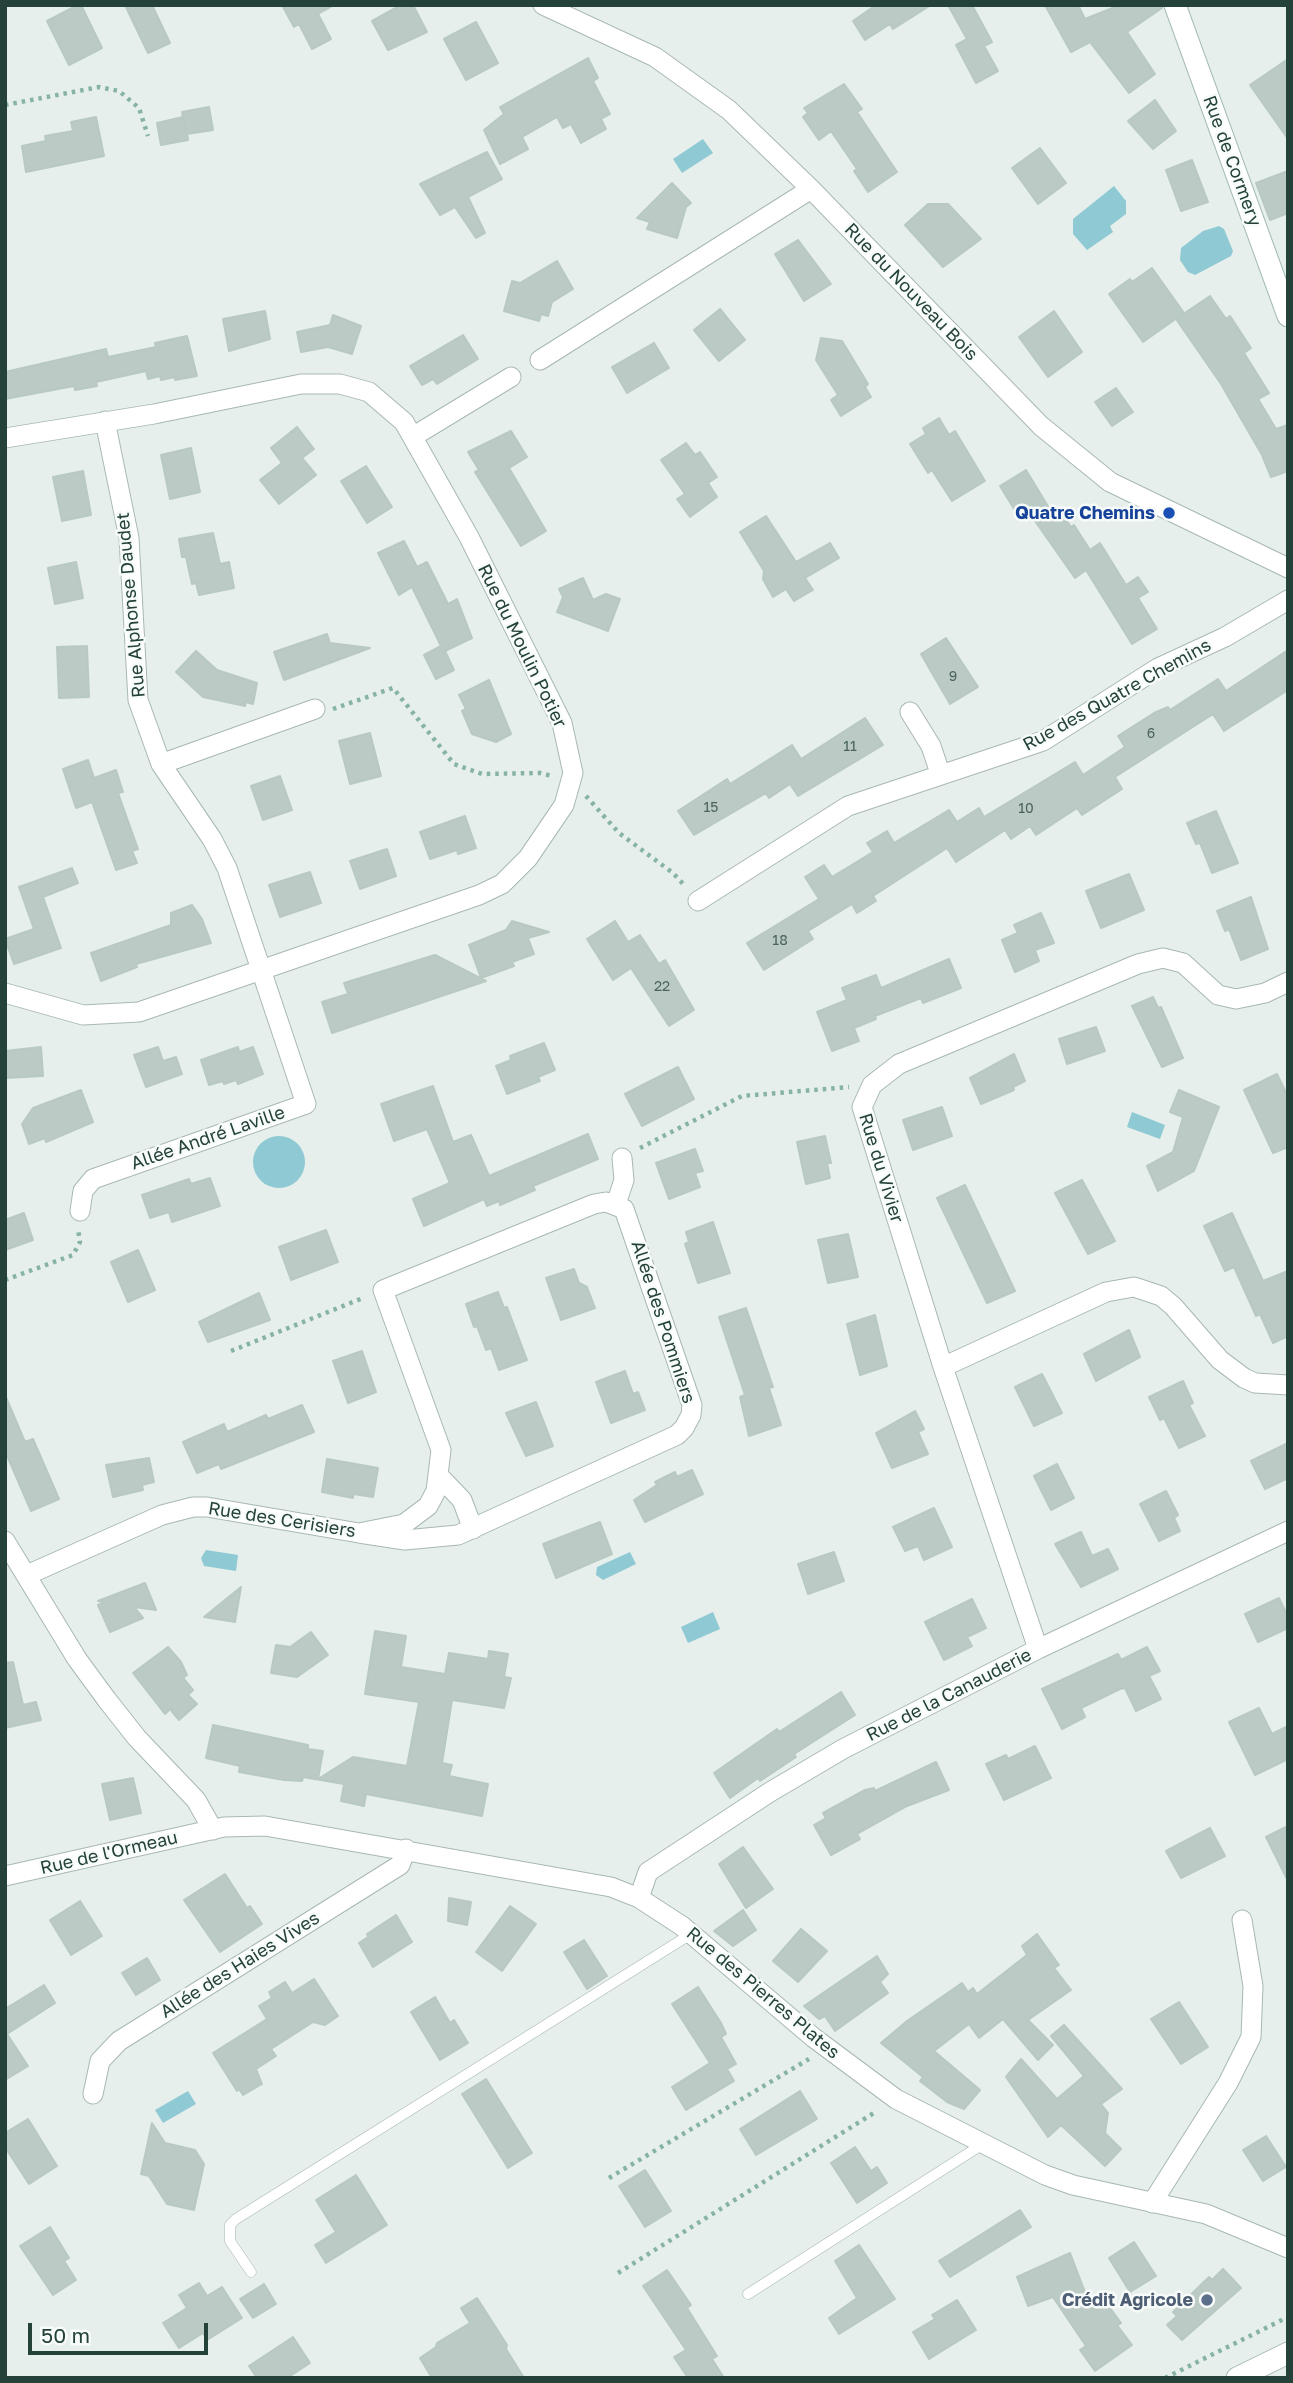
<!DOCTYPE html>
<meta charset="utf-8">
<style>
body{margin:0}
#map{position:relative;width:1293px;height:2383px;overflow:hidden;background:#e6efeb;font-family:"Golos Text",sans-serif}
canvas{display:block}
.frame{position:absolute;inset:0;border:7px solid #24423a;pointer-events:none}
.scale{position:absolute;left:28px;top:2323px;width:180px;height:32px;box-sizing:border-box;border:4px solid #24423a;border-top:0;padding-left:9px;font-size:21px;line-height:24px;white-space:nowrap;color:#24423a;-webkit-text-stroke:5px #f7fbf9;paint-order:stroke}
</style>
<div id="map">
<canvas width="1293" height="2383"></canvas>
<div class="frame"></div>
<div class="scale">50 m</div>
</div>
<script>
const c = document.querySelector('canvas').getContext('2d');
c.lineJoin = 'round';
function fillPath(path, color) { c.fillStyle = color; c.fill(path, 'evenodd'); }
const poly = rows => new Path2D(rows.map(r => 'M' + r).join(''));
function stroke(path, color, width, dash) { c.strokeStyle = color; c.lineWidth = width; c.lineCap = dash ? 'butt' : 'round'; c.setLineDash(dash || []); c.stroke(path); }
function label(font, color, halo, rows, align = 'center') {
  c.font = font + ' "Golos Text",sans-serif'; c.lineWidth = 5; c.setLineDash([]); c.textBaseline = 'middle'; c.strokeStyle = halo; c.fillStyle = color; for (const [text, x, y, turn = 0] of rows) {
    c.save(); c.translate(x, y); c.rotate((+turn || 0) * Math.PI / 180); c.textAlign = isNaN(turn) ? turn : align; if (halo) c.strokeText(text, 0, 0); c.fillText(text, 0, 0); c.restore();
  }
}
fillPath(poly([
 [703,139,713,153,682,173,673,159],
 [1114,186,1126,201,1126,214,1110,226,1113,232,1087,250,1073,234,1073,219],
 [1219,226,1224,229,1233,251,1231,256,1195,275,1188,272,1180,260,1181,248,1203,231],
 [1132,1112,1165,1125,1160,1139,1127,1127],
 '253 1162a26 26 0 1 1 52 0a26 26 0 1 1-52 0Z',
 [206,1550,238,1555,236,1571,204,1566,201,1558],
 [630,1552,636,1564,603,1580,596,1575,597,1567],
 [713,1612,720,1629,688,1643,681,1627],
 [188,2091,196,2104,163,2123,155,2110]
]), '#8ec9d4');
const building = poly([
 [78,5,81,5,102,48,69,65,47,21,78,5],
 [125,5,152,5,170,43,148,53,125,5],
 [282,5,334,5,318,14,331,39,312,49,299,24,294,27,282,5],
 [401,5,413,5,427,32,388,50,372,21,401,5],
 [876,5,931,5,893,29,890,24,865,40,853,21,876,5],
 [948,5,972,5,992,42,984,46,998,71,976,83,956,45,967,39,948,5],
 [1045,5,1078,5,1085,19,1120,5,1162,5,1162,8,1127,32,1155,74,1129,93,1090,42,1071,52,1045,5],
 [476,22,498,63,466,80,444,39,476,22],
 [588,58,598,78,593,81,610,114,601,119,606,129,581,143,571,124,563,128,557,117,522,137,528,149,500,164,484,130,504,114,500,107,588,58],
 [1288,59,1288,139,1250,85,1288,59],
 [844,84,862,109,857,112,897,172,868,192,854,171,857,169,831,131,819,140,803,117,808,113,804,108,844,84],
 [1155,100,1176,131,1153,149,1128,121,1155,100],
 [209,107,213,130,187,134,188,140,161,145,157,123,183,117,186,131,182,112,209,107],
 [96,117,104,156,26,172,22,146,46,141,45,136,73,131,71,122,96,117],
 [1040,148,1066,183,1038,204,1012,168,1040,148],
 [487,152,502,179,468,197,485,233,476,238,455,207,440,215,420,184,487,152],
 [1192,160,1208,202,1181,211,1166,170,1192,160],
 [1288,171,1288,213,1270,220,1256,183,1288,171],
 [672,183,691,203,686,207,677,238,647,229,650,222,637,218,672,183],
 [928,204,948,204,981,239,943,267,905,225,928,204],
 [798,240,831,284,804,301,775,254,798,240],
 [557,261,573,289,552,302,548,316,541,314,539,321,504,311,512,281,520,283,557,261],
 [1152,268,1184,313,1143,342,1109,294,1130,279,1132,282,1152,268],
 [1210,296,1226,319,1230,316,1251,348,1244,353,1269,393,1258,399,1276,429,1288,425,1288,471,1271,477,1262,455,1221,384,1176,319,1210,296],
 [720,309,745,340,719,361,694,330,720,309],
 [265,311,270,339,229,351,223,319,265,311],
 [1054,311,1082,352,1048,377,1019,337,1054,311],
 [333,315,361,326,352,354,328,347,301,352,297,332,330,325,333,315],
 [463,335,478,359,437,384,433,379,422,385,410,366,463,335],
 [187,336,197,376,175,380,175,377,161,380,160,376,148,379,146,371,96,382,97,386,75,390,74,386,5,399,5,372,106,349,108,357,156,347,155,343,187,336],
 [821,338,842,341,868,384,865,387,871,397,841,416,831,400,838,395,816,360,821,338],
 [654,343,669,368,627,393,612,367,654,343],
 [1116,388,1133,412,1112,426,1095,402,1116,388],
 [939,418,949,435,955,431,985,481,952,501,932,470,928,473,910,444,926,434,923,428,939,418],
 [297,427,314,449,302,458,316,475,279,504,260,480,282,463,271,448,297,427],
 [511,431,527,457,509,468,546,531,521,546,475,472,479,470,468,452,511,431],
 [686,443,695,455,700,452,717,477,708,483,717,497,690,517,677,499,685,494,661,460,686,443],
 [191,448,200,492,170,499,161,455,191,448],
 [366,466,392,507,367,523,341,481,366,466],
 [1026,470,1055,518,1062,514,1071,527,1074,525,1090,550,1100,543,1126,585,1138,577,1148,592,1138,598,1157,629,1132,644,1086,570,1075,578,1028,511,1019,517,1000,486,1026,470],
 [83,471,91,515,62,521,53,477,83,471],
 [766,516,796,562,830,543,839,558,805,578,813,590,794,601,786,589,773,597,763,579,764,571,740,532,766,516],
 [213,533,220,564,229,562,234,588,199,595,196,583,192,584,186,557,182,557,179,539,213,533],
 [404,541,417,567,427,562,448,604,457,599,472,638,445,651,454,670,436,679,424,655,441,646,412,587,399,595,378,553,404,541],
 [76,562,83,598,55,604,48,568,76,562],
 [583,578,593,600,606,594,620,599,608,631,557,612,563,597,559,589,583,578],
 [327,634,330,643,370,648,284,680,274,652,327,634],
 [946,638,978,687,950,704,921,654,946,638],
 [87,646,89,697,59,698,57,647,87,646],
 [1288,650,1288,690,1224,731,1213,714,1115,777,1122,789,1082,815,1077,808,1036,835,1030,826,1011,839,1005,830,956,862,947,848,873,896,876,901,857,913,852,904,808,931,813,939,764,970,747,943,819,899,805,877,824,865,832,877,873,852,867,843,887,831,894,843,949,810,957,822,979,808,984,817,1075,762,1083,775,1125,747,1118,736,1154,713,1168,707,1170,710,1218,679,1226,691,1288,650],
 [196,651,217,670,257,683,253,704,246,702,245,706,203,697,176,672,196,651],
 [489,680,511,734,496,742,472,734,462,711,466,709,459,695,489,680],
 [865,718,883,745,798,796,790,784,769,798,766,793,694,835,678,811,727,779,730,784,792,745,801,759,865,718],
 [370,733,381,776,350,784,339,741,370,733],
 [88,760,94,778,116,770,123,792,118,793,138,849,132,851,137,863,116,870,92,802,76,808,63,769,88,760],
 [280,776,292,810,263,820,251,786,280,776],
 [1216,811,1238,863,1212,873,1200,843,1196,844,1187,823,1216,811],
 [465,816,476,848,458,854,457,850,430,859,420,832,465,816],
 [387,849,396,876,360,889,350,861,387,849],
 [72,868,78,883,43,897,61,948,14,964,5,939,34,929,19,887,72,868],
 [310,872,321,903,280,917,269,885,310,872],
 [1129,874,1144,910,1101,928,1086,891,1129,874],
 [1251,897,1268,949,1241,960,1229,929,1225,931,1217,911,1251,897],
 [192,905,202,919,211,943,136,964,137,967,101,981,91,953,171,925,171,913,192,905],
 [1041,913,1054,943,1035,950,1039,961,1015,972,1002,940,1018,933,1014,925,1041,913],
 [512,921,549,932,528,938,534,954,512,962,514,966,481,978,469,945,506,930,512,921],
 [615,921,628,942,640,935,659,964,665,960,694,1010,669,1026,631,968,613,980,587,939,615,921],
 [435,955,486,981,332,1033,322,1002,348,994,344,983,435,955],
 [949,959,961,988,923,1003,921,998,875,1016,876,1019,854,1028,859,1041,832,1051,817,1012,847,1000,842,988,876,975,881,988,949,959],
 [1153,997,1158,1008,1161,1007,1183,1058,1162,1067,1132,1006,1153,997],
 [1096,1027,1105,1051,1067,1064,1059,1039,1096,1027],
 [544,1043,555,1070,538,1077,540,1081,507,1094,496,1066,511,1060,510,1056,544,1043],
 [41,1047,43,1076,5,1078,5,1051,41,1047],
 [158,1047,163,1061,176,1057,182,1074,146,1087,134,1055,158,1047],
 [238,1047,239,1052,253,1047,263,1074,238,1084,236,1080,224,1084,223,1081,209,1085,201,1060,238,1047],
 [1014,1054,1025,1081,1013,1087,1014,1090,981,1104,970,1078,1014,1054],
 [678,1067,694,1099,642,1126,625,1094,678,1067],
 [1277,1074,1288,1097,1288,1147,1273,1153,1244,1090,1277,1074],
 [433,1086,453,1142,471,1135,489,1176,588,1134,598,1159,533,1186,535,1190,500,1205,499,1201,487,1206,484,1199,424,1226,413,1199,450,1183,427,1129,394,1141,381,1104,433,1086],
 [81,1090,93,1122,46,1142,45,1138,29,1144,22,1124,33,1108,81,1090],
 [1179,1090,1219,1107,1194,1171,1158,1191,1147,1166,1173,1152,1183,1117,1170,1112,1179,1090],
 [942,1107,952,1136,913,1150,903,1120,942,1107],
 [825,1136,831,1163,827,1163,830,1178,806,1184,797,1142,825,1136],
 [695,1149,703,1171,695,1173,700,1187,669,1199,656,1163,695,1149],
 [210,1178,220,1206,172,1222,169,1212,150,1218,142,1195,189,1179,191,1184,210,1178],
 [1082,1180,1115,1241,1088,1254,1055,1193,1082,1180],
 [965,1185,1015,1291,987,1303,937,1198,965,1185],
 [24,1213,33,1240,5,1250,5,1220,24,1213],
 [1232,1213,1263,1281,1288,1271,1288,1336,1273,1343,1260,1314,1256,1316,1234,1267,1225,1271,1204,1226,1232,1213],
 [713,1222,730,1273,698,1283,685,1244,689,1242,686,1232,713,1222],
 [326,1230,338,1262,291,1280,279,1247,326,1230],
 [848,1234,858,1277,828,1283,818,1240,848,1234],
 [138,1250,155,1290,128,1302,111,1262,138,1250],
 [574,1269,579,1283,587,1287,595,1308,561,1320,546,1278,574,1269],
 [498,1292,504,1308,507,1307,527,1360,499,1370,491,1348,486,1350,477,1326,474,1327,466,1304,498,1292],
 [259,1293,270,1320,208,1342,199,1322,259,1293],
 [746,1308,773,1387,769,1388,781,1425,749,1436,740,1397,745,1395,719,1317,746,1308],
 [875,1315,887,1366,860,1375,847,1324,875,1315],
 [1129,1330,1140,1357,1096,1381,1084,1354,1129,1330],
 [362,1351,376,1392,348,1403,333,1361,362,1351],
 [625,1371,633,1394,638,1392,645,1410,611,1423,596,1382,625,1371],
 [1042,1374,1062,1413,1034,1426,1015,1387,1042,1374],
 [1183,1381,1193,1403,1189,1405,1205,1436,1179,1448,1164,1418,1160,1420,1149,1397,1183,1381],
 [5,1395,25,1442,33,1439,59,1499,31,1511,5,1451,5,1395],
 [536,1402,553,1446,526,1456,506,1413,536,1402],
 [302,1405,314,1432,221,1469,219,1464,197,1473,183,1442,224,1424,227,1432,266,1415,268,1419,302,1405],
 [915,1411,924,1429,918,1432,928,1454,892,1468,876,1433,915,1411],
 [1288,1443,1288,1478,1265,1489,1251,1461,1288,1443],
 [149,1458,154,1482,142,1485,143,1490,113,1497,106,1465,149,1458],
 [327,1459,378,1468,373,1497,353,1494,353,1498,322,1492,327,1459],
 [1057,1464,1074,1498,1051,1510,1034,1476,1057,1464],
 [692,1470,703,1494,645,1522,634,1500,657,1485,655,1482,675,1472,677,1477,692,1470],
 [1166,1491,1178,1515,1174,1518,1180,1531,1159,1541,1140,1504,1166,1491],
 [934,1508,952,1547,924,1560,918,1546,905,1551,893,1527,934,1508],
 [600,1522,612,1554,556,1578,543,1544,600,1522],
 [1081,1532,1092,1556,1108,1549,1118,1569,1081,1587,1055,1544,1081,1532],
 [834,1552,844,1581,808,1594,798,1564,834,1552],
 [145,1583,156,1610,134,1607,143,1618,110,1632,98,1605,105,1602,98,1601,145,1583],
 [241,1587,235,1622,204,1617,241,1587],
 [1279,1598,1288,1617,1288,1628,1258,1642,1245,1614,1279,1598],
 [972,1599,986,1628,967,1637,972,1646,944,1660,925,1622,972,1599],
 [375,1631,406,1636,401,1667,445,1674,449,1653,488,1659,489,1651,508,1654,504,1677,511,1678,504,1708,452,1700,442,1763,452,1765,449,1776,488,1784,482,1816,366,1794,364,1806,341,1801,344,1784,303,1777,302,1781,284,1780,239,1772,240,1766,206,1758,213,1725,308,1745,308,1749,323,1751,318,1779,353,1757,407,1766,419,1702,365,1694,375,1631],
 [311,1632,328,1655,297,1677,271,1673,276,1645,290,1647,311,1632],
 [168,1647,181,1662,187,1675,183,1678,193,1690,188,1695,197,1704,179,1720,170,1709,165,1714,133,1673,168,1647],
 [1147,1647,1160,1671,1149,1676,1161,1699,1136,1711,1125,1688,1120,1689,1081,1708,1085,1717,1062,1729,1042,1689,1118,1654,1121,1660,1147,1647],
 [13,1662,23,1705,36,1702,41,1720,5,1728,5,1663,13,1662],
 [841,1692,855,1715,794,1754,796,1757,760,1781,758,1778,730,1798,714,1773,777,1729,779,1732,841,1692],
 [1259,1708,1272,1734,1288,1726,1288,1759,1255,1775,1229,1722,1259,1708],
 [1035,1746,1051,1778,1004,1800,986,1764,1006,1755,1008,1759,1035,1746],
 [936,1762,949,1790,907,1806,857,1834,860,1839,831,1855,814,1825,826,1818,823,1813,865,1790,874,1788,875,1791,936,1762],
 [133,1778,141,1813,110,1820,102,1784,133,1778],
 [1288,1826,1288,1881,1266,1837,1288,1826],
 [1210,1828,1225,1856,1181,1878,1166,1851,1210,1828],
 [743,1847,773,1889,746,1908,719,1864,743,1847],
 [225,1874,247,1908,250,1906,262,1924,220,1952,184,1900,225,1874],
 [449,1898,471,1902,467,1925,448,1921,449,1898],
 [80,1901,102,1936,71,1955,50,1920,80,1901],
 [510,1906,536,1924,502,1971,476,1952,510,1906],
 [743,1910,756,1930,733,1946,714,1931,743,1910],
 [396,1915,412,1942,373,1967,359,1943,368,1937,367,1934,396,1915],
 [801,1929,827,1951,798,1982,773,1961,801,1929],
 [1037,1934,1059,1965,1054,1968,1071,1990,1028,2020,1053,2045,1038,2060,1003,2019,979,2038,969,2024,934,2051,980,2090,964,2109,947,2102,920,2081,923,2077,881,2043,907,2021,962,1983,968,1992,973,1988,977,1994,1027,1955,1022,1946,1037,1934],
 [584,1940,607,1976,587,1989,564,1952,584,1940],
 [877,1956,888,1974,880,1982,888,1993,835,2031,825,2016,819,2019,804,2006,877,1956],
 [147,1958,160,1980,136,1995,122,1973,147,1958],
 [314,1979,338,2016,325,2025,313,2022,271,2049,276,2056,256,2069,262,2084,243,2095,239,2089,237,2091,213,2053,267,2019,259,2006,272,1998,269,1992,285,1982,292,1993,314,1979],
 [44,1985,55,2003,7,2034,28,2066,5,2080,5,2009,44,1985],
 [698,1987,721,2023,726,2034,721,2037,736,2064,727,2069,734,2081,686,2110,672,2087,710,2063,672,2004,698,1987],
 [435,1997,450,2023,454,2020,468,2043,440,2060,411,2012,435,1997],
 [1179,2002,1208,2047,1181,2064,1151,2019,1179,2002],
 [1064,2025,1122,2089,1101,2104,1108,2113,1105,2133,1121,2149,1105,2166,1061,2125,1048,2137,1006,2077,1021,2059,1057,2099,1084,2076,1051,2036,1064,2025],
 [486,2079,532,2153,508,2168,462,2094,486,2079],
 [800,2091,817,2119,756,2155,740,2129,800,2091],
 [28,2119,57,2166,29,2184,5,2147,5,2133,28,2119],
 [152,2123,165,2143,195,2150,204,2164,194,2210,167,2204,149,2176,141,2174,152,2123],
 [1266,2136,1286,2167,1263,2181,1243,2150,1266,2136],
 [855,2147,871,2171,877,2167,887,2183,857,2203,831,2163,855,2147],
 [645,2170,671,2211,645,2227,619,2186,645,2170],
 [356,2175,387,2225,326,2263,315,2245,336,2232,316,2200,356,2175],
 [1020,2210,1031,2227,950,2277,939,2261,1020,2210],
 [50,2227,69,2258,64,2261,76,2280,53,2295,20,2246,50,2227],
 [1134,2242,1156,2276,1130,2292,1109,2258,1134,2242],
 [859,2245,895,2299,839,2334,829,2318,857,2298,835,2261,859,2245],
 [1070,2253,1091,2308,1105,2301,1121,2323,1117,2325,1132,2345,1095,2371,1080,2350,1086,2346,1053,2297,1028,2306,1017,2277,1070,2253],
 [1223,2269,1241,2288,1182,2340,1167,2325,1177,2316,1173,2312,1209,2277,1212,2280,1223,2269],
 [667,2270,691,2305,687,2308,717,2356,712,2359,724,2378,688,2378,674,2357,686,2350,643,2286,667,2270],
 [199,2283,207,2296,222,2287,242,2318,207,2340,203,2333,179,2348,163,2323,187,2308,179,2295,199,2283],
 [264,2284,276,2304,253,2318,240,2299,264,2284],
 [477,2298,507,2345,506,2349,524,2378,432,2378,420,2358,436,2347,437,2343,470,2323,461,2308,477,2298],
 [957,2300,976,2330,929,2359,913,2332,935,2319,932,2315,957,2300],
 [293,2337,310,2363,287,2378,257,2378,249,2366,293,2337]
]);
fillPath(building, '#bbcac4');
stroke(building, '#b8c9c2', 2);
const service = poly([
 [251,2272,230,2241,230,2225,236,2219,691,1934],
 [748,2294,983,2144]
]);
const minor = poly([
 [543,5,655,57,729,110,811,189,1041,426,1110,482,1288,568],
 [540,360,811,189],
 [414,436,511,377],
 [5,438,154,414,301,384,340,384,369,392,404,422,469,537,562,723,573,773,564,805,528,858,502,884,479,895,139,1012,83,1015,5,993],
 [910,712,931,746,940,773],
 [161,764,315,709],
 [698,901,848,806,1043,741,1158,668,1225,637,1288,600],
 [616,1204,624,1180,622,1158],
 [80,1211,83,1191,93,1179,306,1104,227,868,212,839,161,764,138,700,129,538,105,421],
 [943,1367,1106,1292,1134,1287,1161,1296,1173,1306,1220,1360,1244,1378,1255,1383,1288,1385],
 [440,1477,462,1500,473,1529],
 [5,1541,77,1659,107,1700,137,1738,196,1800,213,1830],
 [27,1575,162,1515,193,1507,207,1507,359,1533,404,1524,428,1506,436,1491,441,1450,383,1290,594,1204,606,1202,624,1209,692,1405,691,1415,684,1428,677,1435,458,1535,405,1540,359,1533],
 [1038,1649,943,1367,862,1107,872,1085,899,1064,1138,964,1163,958,1183,963,1218,995,1236,999,1265,993,1288,982],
 [5,1876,224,1827,265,1826,611,1887,639,1898,682,1926,814,2038,896,2099,1045,2175,1073,2185,1206,2214,1288,2248],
 [639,1898,648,1872,770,1792,843,1749,1038,1649,1288,1531],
 [93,2094,100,2061,119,2041,400,1865,406,1849],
 [1152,2203,1228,2083,1251,2037,1253,1986,1242,1920]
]);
const tertiary = poly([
 [1237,2378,1288,2353]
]);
const secondary = poly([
 [1175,5,1288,316]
]);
stroke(service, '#a8b8b2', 11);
stroke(minor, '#a8b8b2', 21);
stroke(tertiary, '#a8b8b2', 23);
stroke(secondary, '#a4bbb3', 23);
stroke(poly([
 [5,105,99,87,119,91,139,108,148,136],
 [333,709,393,688,454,764,482,774,540,773,552,776],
 [586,796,619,833,673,873,685,886],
 [640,1148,742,1096,849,1087],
 [5,1280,73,1255,80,1242,78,1229],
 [231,1351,363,1298],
 [609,2178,809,2059],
 [618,2273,877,2111],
 [1165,2378,1288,2317]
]), '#86b3a5', 4.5, [3.5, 5]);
stroke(service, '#fff', 10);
stroke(minor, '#fff', 19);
stroke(tertiary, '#fff', 21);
stroke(secondary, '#fff', 21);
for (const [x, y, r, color] of [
 [1169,513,7,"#1a4fb4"],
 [1207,2300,7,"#5c6f8a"]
]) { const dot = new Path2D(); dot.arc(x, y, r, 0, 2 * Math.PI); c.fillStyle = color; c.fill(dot); stroke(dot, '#f7fbf9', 2.5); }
label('14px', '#4a645c', null, [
 ["9",953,677],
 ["6",1151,734],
 ["11",850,747],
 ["15",711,808],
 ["10",1026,809],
 ["18",780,941],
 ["22",662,987]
]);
label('18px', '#24423a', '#f7fbf9', [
 ["Rue de Cormery",1232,161,70],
 ["Rue du Nouveau Bois",911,292,46],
 ["Rue Alphonse Daudet",131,605,-95],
 ["Rue du Moulin Potier",522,646,64],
 ["Rue des Quatre Chemins",1117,695,-29],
 ["Allée André Laville",208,1138,-19],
 ["Rue du Vivier",881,1168,73],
 ["Allée des Pommiers",663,1322,72],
 ["Rue des Cerisiers",282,1520,9],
 ["Rue de la Canauderie",949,1695,-27],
 ["Rue de l'Ormeau",109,1853,-13],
 ["Allée des Haies Vives",240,1965,-32],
 ["Rue des Pierres Plates",763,1993,40]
]);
label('bold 18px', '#164399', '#f7fbf9', [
 ["Quatre Chemins",1155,513]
], 'right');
label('bold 18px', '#4e5e75', '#f7fbf9', [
 ["Crédit Agricole",1193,2300]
], 'right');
</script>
